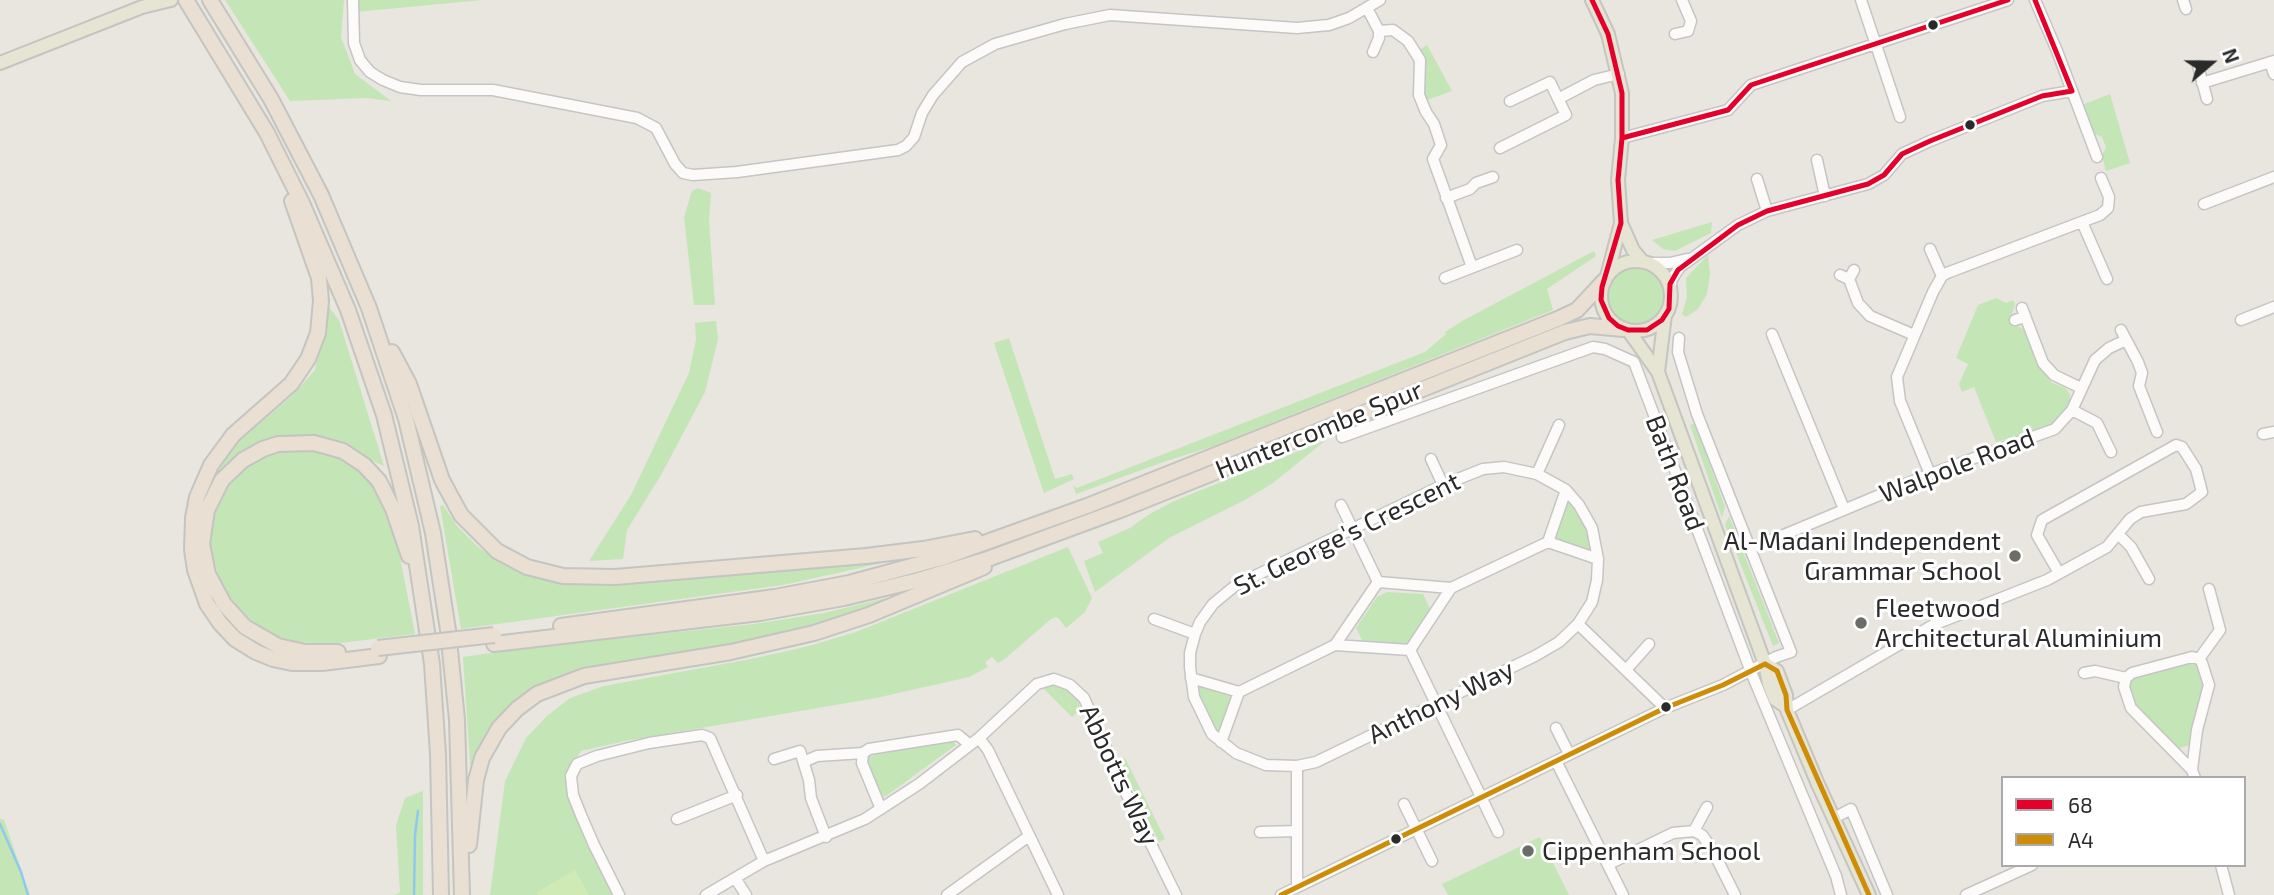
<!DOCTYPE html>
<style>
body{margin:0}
#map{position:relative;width:2274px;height:895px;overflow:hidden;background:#e8e6df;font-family:"Exo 2",sans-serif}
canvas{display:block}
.legend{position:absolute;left:2001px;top:776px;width:245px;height:91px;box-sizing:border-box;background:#fff;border:2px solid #aaa;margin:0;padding:9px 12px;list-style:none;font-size:21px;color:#2a2a2a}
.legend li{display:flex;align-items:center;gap:14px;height:35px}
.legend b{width:35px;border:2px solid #aaa}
.north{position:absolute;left:2176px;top:28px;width:70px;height:70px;-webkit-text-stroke:5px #fff;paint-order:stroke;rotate:70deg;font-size:19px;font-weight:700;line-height:28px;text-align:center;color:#2a2a2a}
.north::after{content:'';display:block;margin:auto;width:24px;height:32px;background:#2a2a2a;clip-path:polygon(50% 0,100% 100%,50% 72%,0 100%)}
</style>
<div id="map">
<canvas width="2274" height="895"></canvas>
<ul class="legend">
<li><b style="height:9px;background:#e4002b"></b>68</li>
<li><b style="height:9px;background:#ce8d08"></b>A4</li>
</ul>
<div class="north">N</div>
</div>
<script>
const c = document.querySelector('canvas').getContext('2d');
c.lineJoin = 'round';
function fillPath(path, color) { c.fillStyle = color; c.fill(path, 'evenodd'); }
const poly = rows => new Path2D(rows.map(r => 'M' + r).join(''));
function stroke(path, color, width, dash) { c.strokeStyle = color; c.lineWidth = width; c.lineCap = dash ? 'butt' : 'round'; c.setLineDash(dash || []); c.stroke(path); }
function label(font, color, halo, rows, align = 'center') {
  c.font = font + ' "Exo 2",sans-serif'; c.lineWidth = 6; c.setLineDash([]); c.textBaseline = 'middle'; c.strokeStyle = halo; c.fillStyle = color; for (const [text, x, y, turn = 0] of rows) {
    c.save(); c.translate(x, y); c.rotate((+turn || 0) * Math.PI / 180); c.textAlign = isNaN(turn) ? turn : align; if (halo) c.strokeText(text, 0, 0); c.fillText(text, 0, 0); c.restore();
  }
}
fillPath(poly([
 [225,0,344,0,341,37,355,74,391,101,366,98,290,101],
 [356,0,482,0,356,12],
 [1427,45,1452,91,1427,100,1429,107,1423,102,1419,50],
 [2110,94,2130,163,2106,171,2102,156,2106,147,2102,137,2093,133,2082,105],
 [698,188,711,193,709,220,715,305,694,305,684,217,692,191],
 [1712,222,1711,233,1675,251,1663,249,1652,240],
 [1594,251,1596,256,1547,289,1553,310,1214,446,1166,461,1076,494,1073,485,1077,488,1425,352,1446,334,1445,332,1464,320],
 [1708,255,1710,274,1707,294,1698,309,1686,317,1682,314,1687,297,1686,278],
 '1606 296a29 29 0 1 1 58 0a29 29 0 1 1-58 0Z',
 [1996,298,2006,303,2013,300,2015,304,2012,314,2018,326,2026,331,2039,365,2052,383,2064,387,2070,394,2070,400,2061,417,2046,428,1996,442,1974,387,1962,392,1959,384,1968,364,1956,358,1978,305],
 [329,307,339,320,384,466,318,437,290,436,258,445,218,471,235,444,292,396,315,370],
 [716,321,718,339,705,392,661,475,627,530,623,559,589,561,631,495,689,373,696,340,695,323],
 [1009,338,1055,479,1072,474,1074,479,1044,493,994,343],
 [1695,423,1725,507,1722,518,1690,425],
 [1326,440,1273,483,1245,500,1169,538,1095,592,1084,561,1103,553,1098,542,1130,528,1148,515,1174,501],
 [288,449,312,449,333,455,356,468,375,488,390,518,396,537,415,634,331,644,297,642,276,636,259,626,242,612,228,594,218,575,211,549,211,523,218,503,235,476,244,469,258,459],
 [1567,502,1570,502,1589,533,1593,550,1591,555,1553,540],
 [443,505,457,526,478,547,501,563,528,576,559,583,587,585,914,556,783,585,461,629,440,506],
 [1729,516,1779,643,1773,646,1725,525],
 [1068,547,1092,598,1085,612,1066,628,1059,619,1056,617,1051,619,1006,658,998,663,992,657,985,662,988,667,969,677,876,698,625,741,581,751,565,776,568,795,587,845,613,895,490,895,505,781,526,738,547,716,570,698,604,686,756,658,809,646,856,632],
 [1387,592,1423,594,1432,613,1412,642,1401,647,1364,644,1356,628,1377,597],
 [903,594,824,625,734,644,588,668,551,680,539,687,481,747,472,767,470,764,463,657,526,648,754,624,824,613],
 [2190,661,2198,665,2204,683,2189,745,2178,749,2133,705,2128,686,2133,678],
 [1054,684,1067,688,1077,699,1081,709,1072,717,1043,688,1043,685],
 [1196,685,1234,698,1222,733,1218,734,1199,704],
 [953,740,956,745,886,796,881,797,867,762,869,756],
 [1125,758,1165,839,1159,842,1119,761],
 [423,791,423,895,393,895,400,893,396,825,405,798],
 [0,819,4,820,30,895,0,895],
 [1540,837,1569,895,1448,895,1442,884]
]), '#c4e5b6');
fillPath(poly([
 [575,870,589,895,538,895,537,892]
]), '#cfeab4');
stroke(poly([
 [0,824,21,872,28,895],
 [414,895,415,835,418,811]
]), '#8fc9ed', 2.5);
const minor = poly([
 [353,0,354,43,360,60,370,72,383,80,400,87,421,90,493,90,637,118,656,128,675,164,683,173,693,175,737,172,898,150,906,146,914,137,922,113,933,95,962,62,995,44,1065,24,1110,15,1297,28,1329,25,1349,18,1380,0],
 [1861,0,1900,117],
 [2035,0,2057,51,2097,157],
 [2183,0,2186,9],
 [1367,8,1379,31,1379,38,1373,52],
 [1379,31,1393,30,1408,41,1420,60,1419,95,1426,112,1434,124,1441,145,1433,159,1472,267],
 [1675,34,1688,31,1691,21,1682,0],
 [2270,62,2274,74],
 [2198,66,2207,99],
 [2202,83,2274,61],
 [1558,99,1594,80,1619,74],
 [1622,138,1728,110,1751,85,2008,0],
 [1500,148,1566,115,1550,82,1510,101],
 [1817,160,1825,196],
 [1757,179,1767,211],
 [1446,198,1470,189,1476,183,1493,177],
 [2204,204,2274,177],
 [2082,222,2107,279],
 [1930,249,1942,276],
 [1648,263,1670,263,1687,259],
 [1840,275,1849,279,1854,270],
 [1445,278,1517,250],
 [1849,279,1858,303,1870,316,1914,335],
 [1670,289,1672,279,1680,267,1738,225,1767,211,1868,184,1884,175,1902,154,1930,141,2042,96,2072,91],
 [2022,308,2043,363,2054,375,2081,388],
 [2015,320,2025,317],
 [2241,320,2274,307],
 [2121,330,2138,362,2142,373,2139,386,2157,432],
 [1772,334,1844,509],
 [2072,410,2097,423,2111,452],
 [2263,434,2274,432],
 [1342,437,1593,347,1605,349,1634,362,1751,672,1836,876,1841,895],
 [1431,459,1443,485],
 [1504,467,1537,474,1566,490,1579,505,1592,528,1598,559,1597,580,1592,602,1578,624,1559,642,1535,656,1316,762,1297,766,1266,765,1236,753,1212,734,1194,697,1190,667,1190,653,1195,634,1200,622,1213,604,1236,585,1443,485,1483,469,1504,467],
 [1537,474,1559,425],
 [1930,474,1900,401,1897,377,1933,292,1942,276,1947,273,2100,215,2108,208,2109,197,2101,178],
 [1341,505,1378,582],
 [2118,534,2131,547,2149,579],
 [1548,542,1566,490],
 [1548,542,1598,559],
 [1750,549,1930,474,2055,429,2072,410,2095,360,2109,348,2126,340],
 [1378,582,1451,588,1410,650,1335,645,1378,582],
 [1451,588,1548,542],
 [1154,619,1195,634],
 [1578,624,1665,708],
 [1410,650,1498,832],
 [2199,659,2220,630,2209,589],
 [1626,670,1649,644],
 [2084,673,2095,671,2126,678],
 [1191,678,1239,692],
 [1239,692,1335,645],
 [1787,710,1933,625,2047,580,2107,547,2130,519,2141,512,2186,504,2202,492,2196,469,2182,447,2176,445,2042,520,2037,535,2059,573],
 [1556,728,1569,754],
 [979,738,988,750,1058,895],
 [1221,742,1239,692],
 [774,759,800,751,809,780,811,798,826,837],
 [808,760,817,756,863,753],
 [1556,761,1623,895],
 [1297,766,1297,887],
 [2192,770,2131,708,2124,687,2126,678,2132,673,2192,657,2199,659,2202,663,2209,685,2197,730,2192,770,2195,778],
 [1404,804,1432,861],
 [881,809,862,763,863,753,869,749,958,735,970,745],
 [1834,818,1851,809,1887,895],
 [677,819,737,795],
 [1694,831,1707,807],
 [1260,832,1297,831],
 [1609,864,1673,833,1694,831,1702,835,1712,849,1735,895],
 [2221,865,2229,895],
 [735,878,746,895],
 [619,895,594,845,581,815,573,795,571,776,577,764,597,756,649,743,702,735,710,738,764,861],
 [706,895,764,861,865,819,919,784,979,738,1037,684,1054,679,1070,685,1084,698,1124,789,1176,895],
 [947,895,1029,836],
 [1281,895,1665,708,1723,685,1776,657,1791,652,1697,414,1678,352,1679,338],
 [1966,895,2032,865]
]);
const major = poly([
 [1592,0,1608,34,1622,93,1622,138,1618,180,1621,223,1607,276],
 [0,63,142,7,171,0],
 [1621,223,1633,250,1643,262],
 '1601 296a35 35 0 1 1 70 0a35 35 0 1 1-70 0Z',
 [1665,315,1658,372,1765,664,1769,684,1775,699,1785,706],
 [1628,330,1658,372],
 [1765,664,1777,671,1786,695,1787,710,1817,782,1869,895]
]);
const highway = poly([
 [186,0,267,133,302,203,348,310,384,415,411,526,432,664,438,754,441,895],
 [210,0,271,99,321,195,369,308,406,419,433,533,448,630,457,720,462,895],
 [292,201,319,278,321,301,318,333,308,359,291,384,233,435,211,465,197,497,193,518,192,550,195,570,207,604,220,623,235,639,256,652,273,659,292,663,322,663,379,656],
 [392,352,409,384,442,480,461,515,497,551,527,567,563,576,615,577,866,556,923,549,975,539],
 [561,626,775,597,849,583,945,557,1087,506,1560,318,1577,310,1604,281],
 [494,644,760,613,844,598,919,580,985,560,1123,509,1565,332,1590,326,1623,329],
 [338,652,305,652,278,646,245,627,224,604,208,574,202,544,207,510,222,480,243,460,263,449,278,444,314,443,343,451,364,465,379,481,393,509,409,556],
 [469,845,476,780,482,758,499,728,517,709,537,694,584,676,731,652,814,633,869,615,984,567]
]);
stroke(minor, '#c5c5c5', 13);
stroke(major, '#c4c4c1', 16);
stroke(highway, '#c4c4c1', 18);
stroke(minor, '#fcfbfa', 10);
stroke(major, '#e6e4d2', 12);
stroke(highway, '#e9dfd2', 14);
const highwayBridge = poly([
 [378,648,494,635]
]);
stroke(highwayBridge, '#c4c4c1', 18, []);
stroke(highwayBridge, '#e9dfd2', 14);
stroke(poly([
 [1592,0,1608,34,1622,93,1622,138,1618,180,1621,223,1602,287,1601,300,1609,318,1618,326,1628,330,1647,330,1662,320,1669,309,1670,284,1678,270,1738,225,1767,211,1868,184,1884,175,1902,154,1930,141,2042,96,2072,91],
 [2035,0,2072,91],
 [1622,138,1728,110,1751,85,2008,0]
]), '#e4002b', 5);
stroke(poly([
 [1765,664,1777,671,1786,695,1787,710,1869,895],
 [1281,895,1665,708,1723,685,1765,664]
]), '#ce8d08', 5);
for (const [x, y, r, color] of [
 [1933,25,6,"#2a2a2a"],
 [1970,125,6,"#2a2a2a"],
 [2015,556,7,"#6c6c69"],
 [1861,623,7,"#6c6c69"],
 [1666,707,6,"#2a2a2a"],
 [1396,839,6,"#2a2a2a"],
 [1528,851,7,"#6c6c69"]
]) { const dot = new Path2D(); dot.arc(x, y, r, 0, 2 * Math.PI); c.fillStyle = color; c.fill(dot); stroke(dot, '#fff', 2.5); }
label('26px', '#2a2a2a', '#fff', [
 ["Huntercombe Spur",1319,430,-22],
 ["Walpole Road",1957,466,-21],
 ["Bath Road",1675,473,69],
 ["St. George's Crescent",1347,534,-26],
 ["Anthony Way",1441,702,-26],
 ["Abbotts Way",1119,775,65]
]);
label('26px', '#2a2a2a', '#fff', [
 ["Al-Madani Independent",2001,541,"right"],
 ["Grammar School",2001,571,"right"],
 ["Fleetwood",1875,608],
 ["Architectural Aluminium",1875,638],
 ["Cippenham School",1542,851]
], 'left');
</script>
